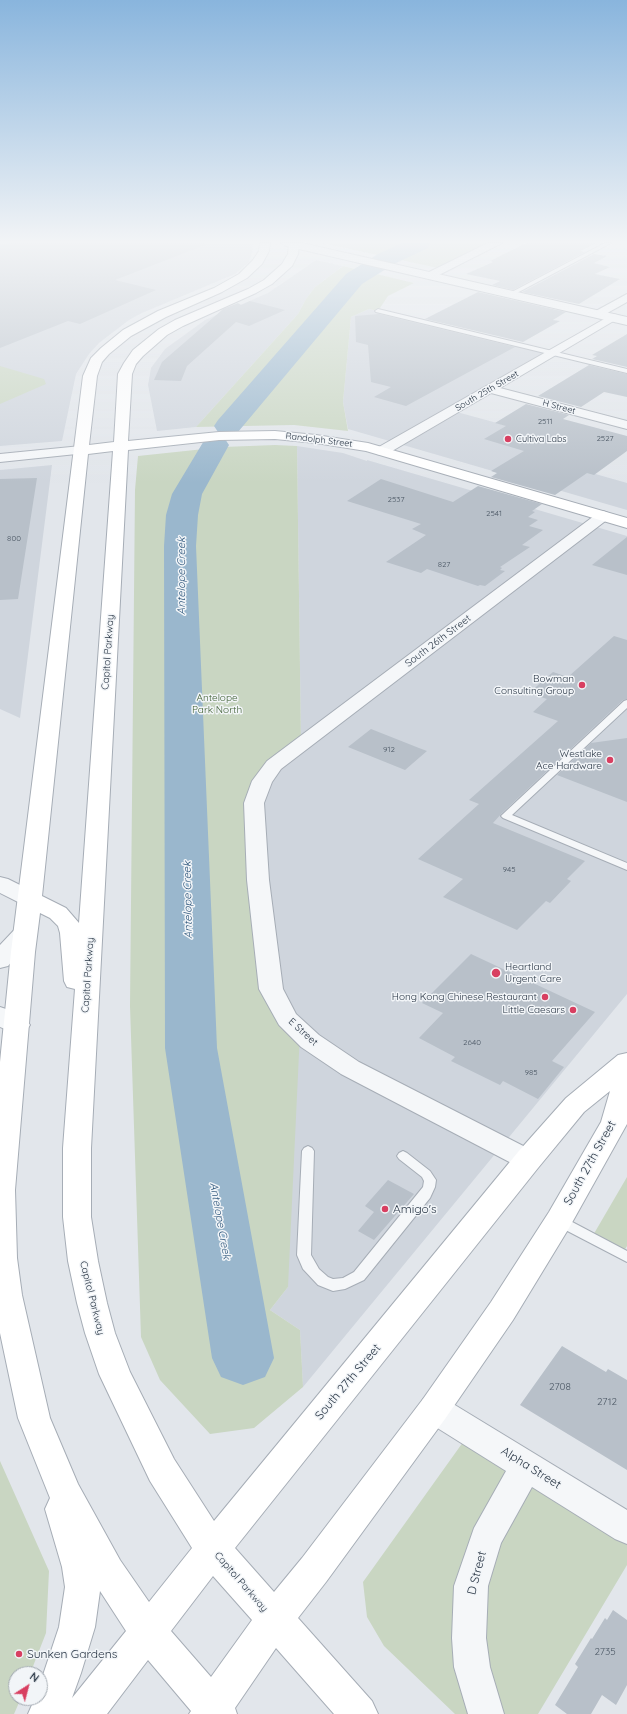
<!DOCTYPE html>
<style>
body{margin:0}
#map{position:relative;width:627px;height:1714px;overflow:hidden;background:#e2e6eb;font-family:Quicksand,sans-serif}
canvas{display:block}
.north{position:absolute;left:8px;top:1666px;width:40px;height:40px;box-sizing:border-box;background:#f2f5f8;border:1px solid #a1a8b0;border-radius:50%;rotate:36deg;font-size:11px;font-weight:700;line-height:16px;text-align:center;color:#283544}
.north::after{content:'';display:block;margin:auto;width:14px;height:18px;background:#d83f61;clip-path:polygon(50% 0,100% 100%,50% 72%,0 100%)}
</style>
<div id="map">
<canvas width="627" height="1714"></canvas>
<div class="north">N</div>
</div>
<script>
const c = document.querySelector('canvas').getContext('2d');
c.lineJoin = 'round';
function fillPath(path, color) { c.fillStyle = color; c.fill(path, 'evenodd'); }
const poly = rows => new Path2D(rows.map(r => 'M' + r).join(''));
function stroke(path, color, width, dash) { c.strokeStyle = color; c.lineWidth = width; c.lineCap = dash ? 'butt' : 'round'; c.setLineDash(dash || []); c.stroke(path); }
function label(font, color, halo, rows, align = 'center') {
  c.font = font + ' Quicksand,sans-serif'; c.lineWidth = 3; c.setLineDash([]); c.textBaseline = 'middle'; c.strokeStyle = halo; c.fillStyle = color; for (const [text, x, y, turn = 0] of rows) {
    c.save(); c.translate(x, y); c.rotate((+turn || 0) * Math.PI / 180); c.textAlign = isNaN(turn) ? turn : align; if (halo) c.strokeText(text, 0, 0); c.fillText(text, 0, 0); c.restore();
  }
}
fillPath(poly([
 [0,243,253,243,252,253,249,262,235,274,142,313,129,320,99,343,89,354,76,374,62,441,0,446],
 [316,260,343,266,315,287,306,299,298,314,196,427,157,431,148,385,151,368,165,349,205,320,268,293],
 [369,309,552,353,453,411,545,436,578,469,627,483,627,510,348,429,343,402,351,317],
 [297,446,343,453,367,461,367,460,627,536,627,994,303,1387,300,1330,270,1310,288,1287,287,1019,258,791,301,744],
 [52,465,20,718,0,709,0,470]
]), '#cfd5dd');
fillPath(poly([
 [322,243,497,243,442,269],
 [343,266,414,283,388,296,378,311,369,309,351,317,343,402,348,431,294,425,196,427,298,314,306,299,315,287],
 [0,366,44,379,46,384,0,404],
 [275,445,297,446,301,744,262,781,270,982,300,1032,288,1287,270,1310,300,1330,303,1387,254,1428,210,1434,160,1380,141,1337,130,1006,135,490,138,456,223,447],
 [627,1177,627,1246,622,1254,592,1237],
 [471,1431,627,1528,627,1565,538,1714,455,1714,384,1646,367,1617,363,1582],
 [0,1461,49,1571,46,1633,30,1674,16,1674,16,1698,21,1698,14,1714,0,1714]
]), '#c9d6c2');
fillPath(poly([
 [408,243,430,243,394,260,359,281,338,303,316,322,321,309,335,289,347,277]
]), '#9ab7cd');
fillPath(poly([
 [402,243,430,243,428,248,394,264,362,284,238,432,228,434,218,432,214,426,218,420,346,274,378,254,402,243],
 [215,436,225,439,229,445,202,494,198,515,196,546,217,1048,274,1358,265,1377,243,1385,221,1377,212,1358,165,1048,164,546,166,515,172,494,205,439,215,436]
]), '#9ab7cd');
fillPath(poly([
 [9,243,204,243,205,245,115,280,156,290,80,324,68,321,0,348,0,246],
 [526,243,596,243,581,251,585,252,513,290,492,285,500,281,466,274,493,262,490,261],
 [594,254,607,256,594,263,610,267,595,274,620,279,579,304,522,292],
 [478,292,566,312,553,320,560,321,523,342,425,319],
 [250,301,285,310,249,326,236,322,187,366,181,381,154,380,162,362,214,317,223,309,238,303,241,305],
 [379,314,515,347,406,406,374,397,391,387,371,382,368,345,356,342,355,316],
 [627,334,627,367,592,359,597,356,592,355],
 [589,365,627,374,627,397,604,392,581,407,538,396],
 [526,404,569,415,563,419,627,436,627,451,594,475,587,473,555,495,491,477,497,473,491,471,524,451,484,439,506,426,495,423],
 [37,478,18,599,0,600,0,479],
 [381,479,453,502,478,486,542,504,532,511,535,512,528,517,538,520,529,526,543,530,522,545,530,547,500,567,502,568,500,570,505,571,485,586,480,585,478,586,427,569,421,573,386,562,426,535,412,529,421,524,347,501],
 [627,537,627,575,592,565],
 [614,636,627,640,627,699,623,700,502,813,493,823,585,861,567,879,571,881,550,903,546,901,517,930,443,897,463,879,418,859,479,804,469,800,558,721,533,712,547,699,529,693,553,672,568,677],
 [371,729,419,748,427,751,405,770,348,747],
 [627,738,627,802,557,775,591,743],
 [471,954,595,1012,552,1061,564,1067,538,1099,503,1081,500,1085,451,1061,455,1057,419,1038,443,1013,422,1003],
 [388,1180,414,1194,374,1240,358,1231,374,1212,365,1206],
 [562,1346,606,1372,608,1369,627,1380,627,1470,520,1405],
 [613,1610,627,1620,627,1685,616,1705,602,1695,591,1714,567,1714,555,1705,578,1667,575,1664,591,1638,592,1639,605,1618,607,1620]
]), '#b8c0c9');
const service = poly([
 [605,243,611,243,513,295,508,294,605,243],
 [378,309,627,369,627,373,376,312,375,311,378,309],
 [627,700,627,708,512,815,627,863,627,870,503,818,501,816,503,814,624,701,627,700],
 [308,1146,312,1148,314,1151,311,1255,319,1269,328,1277,333,1279,343,1278,354,1272,423,1187,424,1181,422,1177,399,1159,397,1156,399,1153,403,1151,407,1153,430,1171,436,1180,435,1187,430,1198,364,1280,345,1289,333,1291,318,1285,303,1269,297,1255,302,1151,304,1148,308,1146],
 [559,1215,627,1251,627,1262,554,1224,552,1220,554,1216,559,1215]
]);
const minor = poly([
 [488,243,502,243,433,278,429,279,424,276,425,274,488,243],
 [627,294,627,302,602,316,598,317,594,316,592,314,594,312,627,294],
 [613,314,617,315,619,317,617,319,500,388,627,421,627,429,491,393,387,454,382,455,377,454,375,451,377,448,613,314],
 [603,511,608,513,611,516,608,519,281,769,272,782,264,803,269,880,283,989,296,1014,319,1035,359,1062,537,1153,541,1160,537,1167,528,1170,519,1167,341,1074,301,1047,279,1025,259,989,247,880,244,803,252,781,267,761,598,513,603,511],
 [0,877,8,879,38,894,41,899,38,904,30,906,22,904,0,893,0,877],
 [434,1395,445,1399,627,1510,627,1544,615,1539,532,1487,501,1543,488,1586,486,1638,490,1667,504,1714,468,1714,454,1667,452,1638,454,1586,474,1528,506,1471,423,1419,419,1409,423,1399,434,1395]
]);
const tertiary = poly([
 [281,243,302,243,627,317,627,325,286,246,281,243],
 [81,446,86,447,88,450,86,453,0,462,0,454,81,446],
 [25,924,33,927,37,932,8,966,0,968,0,945,17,927,25,924],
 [0,1007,9,1010,26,1019,30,1025,26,1031,17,1034,0,1027,0,1007]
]);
const secondary = poly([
 [260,243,270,243,269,251,262,264,247,278,222,292,166,317,131,336,109,354,102,362,97,376,89,445,114,442,118,374,124,363,133,350,159,329,175,320,248,289,264,280,282,264,288,254,289,243,299,243,298,254,292,266,272,284,256,293,183,326,167,335,143,356,136,364,132,374,128,441,219,432,275,431,316,435,368,443,627,518,627,528,366,451,316,443,275,439,219,440,128,450,91,1148,91,1217,98,1261,107,1303,115,1333,130,1372,174,1459,214,1521,518,1152,566,1098,618,1055,627,1053,627,1124,569,1228,513,1320,445,1419,326,1582,298,1618,372,1701,378,1714,334,1714,276,1648,235,1708,237,1714,189,1714,191,1711,148,1660,107,1714,28,1714,35,1698,40,1698,40,1684,59,1627,65,1587,62,1567,45,1509,50,1498,18,1418,0,1333,0,1062,11,952,83,376,91,358,101,348,123,330,158,311,214,288,239,274,253,260,259,251,260,243],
 [113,451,79,923,66,908,42,896,88,454,113,451],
 [40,913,50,918,58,926,60,933,64,981,67,987,75,989,63,1148,63,1217,68,1261,77,1303,85,1333,99,1374,150,1481,192,1548,149,1602,120,1560,78,1484,50,1418,22,1295,17,1258,15,1190,35,952,40,913],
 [610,1091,601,1122,549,1212,491,1302,423,1399,302,1558,274,1592,235,1548,538,1168,584,1112,610,1091],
 [213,1576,252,1620,211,1677,171,1631,213,1576],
 [100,1591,126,1631,72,1698,81,1673,95,1627,100,1591]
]);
stroke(service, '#a6adb6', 2);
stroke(minor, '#a6adb6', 2);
stroke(tertiary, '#a6adb6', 2);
stroke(secondary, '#a6adb6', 2);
fillPath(service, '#f5f7f9');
fillPath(minor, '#f5f7f9');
fillPath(tertiary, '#f5f7f9');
fillPath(secondary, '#fff');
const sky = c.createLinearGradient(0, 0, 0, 483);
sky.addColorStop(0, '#89b5dd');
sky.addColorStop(0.5, '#f2f4f6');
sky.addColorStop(1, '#f2f4f600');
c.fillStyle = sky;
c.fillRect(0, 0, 627, 483);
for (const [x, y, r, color] of [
 [508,439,4,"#d83f61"],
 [582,685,4,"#d83f61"],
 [610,760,4,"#d83f61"],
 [496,973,5,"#d83f61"],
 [545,997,4,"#d83f61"],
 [573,1010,4,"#d83f61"],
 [385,1209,4,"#d83f61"],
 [19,1654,4,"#d83f61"]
]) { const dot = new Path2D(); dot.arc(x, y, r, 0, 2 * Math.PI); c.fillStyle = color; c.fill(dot); stroke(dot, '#f2f5f8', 1.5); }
label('8px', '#4c5865', null, [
 ["2511",545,422],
 ["2527",605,439],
 ["2537",396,500],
 ["2541",494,514],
 ["800",14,539],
 ["827",444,565],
 ["912",389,750],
 ["945",509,870],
 ["2640",472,1043],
 ["985",531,1073]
]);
label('9px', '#283544', '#f2f5f8', [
 ["South 25th Street",487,391,-30],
 ["H Street",559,407,15],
 ["Randolph Street",319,440,7]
]);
label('9px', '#283544', '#f2f5f8', [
 ["Cultiva Labs",516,439]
], 'left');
label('10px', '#283544', '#f2f5f8', [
 ["South 26th Street",438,641,-37],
 ["Capitol Parkway",108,652,-86],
 ["Capitol Parkway",88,975,-86],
 ["E Street",303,1032,42],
 ["Capitol Parkway",92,1298,76],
 ["Capitol Parkway",241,1582,49]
]);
label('10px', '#283544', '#f2f5f8', [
 ["Bowman",574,679],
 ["Consulting Group",574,691],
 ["Westlake",602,754],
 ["Ace Hardware",602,766],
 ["Heartland",505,967,"left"],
 ["Urgent Care",505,979,"left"],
 ["Hong Kong Chinese Restaurant",537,997],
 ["Little Caesars",565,1010]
], 'right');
label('10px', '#406135', '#f2f5f8', [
 ["Antelope",217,698],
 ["Park North",217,710]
]);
label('10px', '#4c5865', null, [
 ["2708",560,1387],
 ["2712",607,1402],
 ["2735",605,1652]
]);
label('italic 11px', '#2f577c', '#f2f5f8', [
 ["Antelope Creek",182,576,-90],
 ["Antelope Creek",188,900,-91],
 ["Antelope Creek",220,1221,80]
]);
label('12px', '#283544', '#f2f5f8', [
 ["South 27th Street",590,1163,-61],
 ["South 27th Street",348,1382,-50],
 ["Alpha Street",531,1468,32],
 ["D Street",477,1573,-76]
]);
label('12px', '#283544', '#f2f5f8', [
 ["Amigo's",393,1209],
 ["Sunken Gardens",27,1654]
], 'left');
</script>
